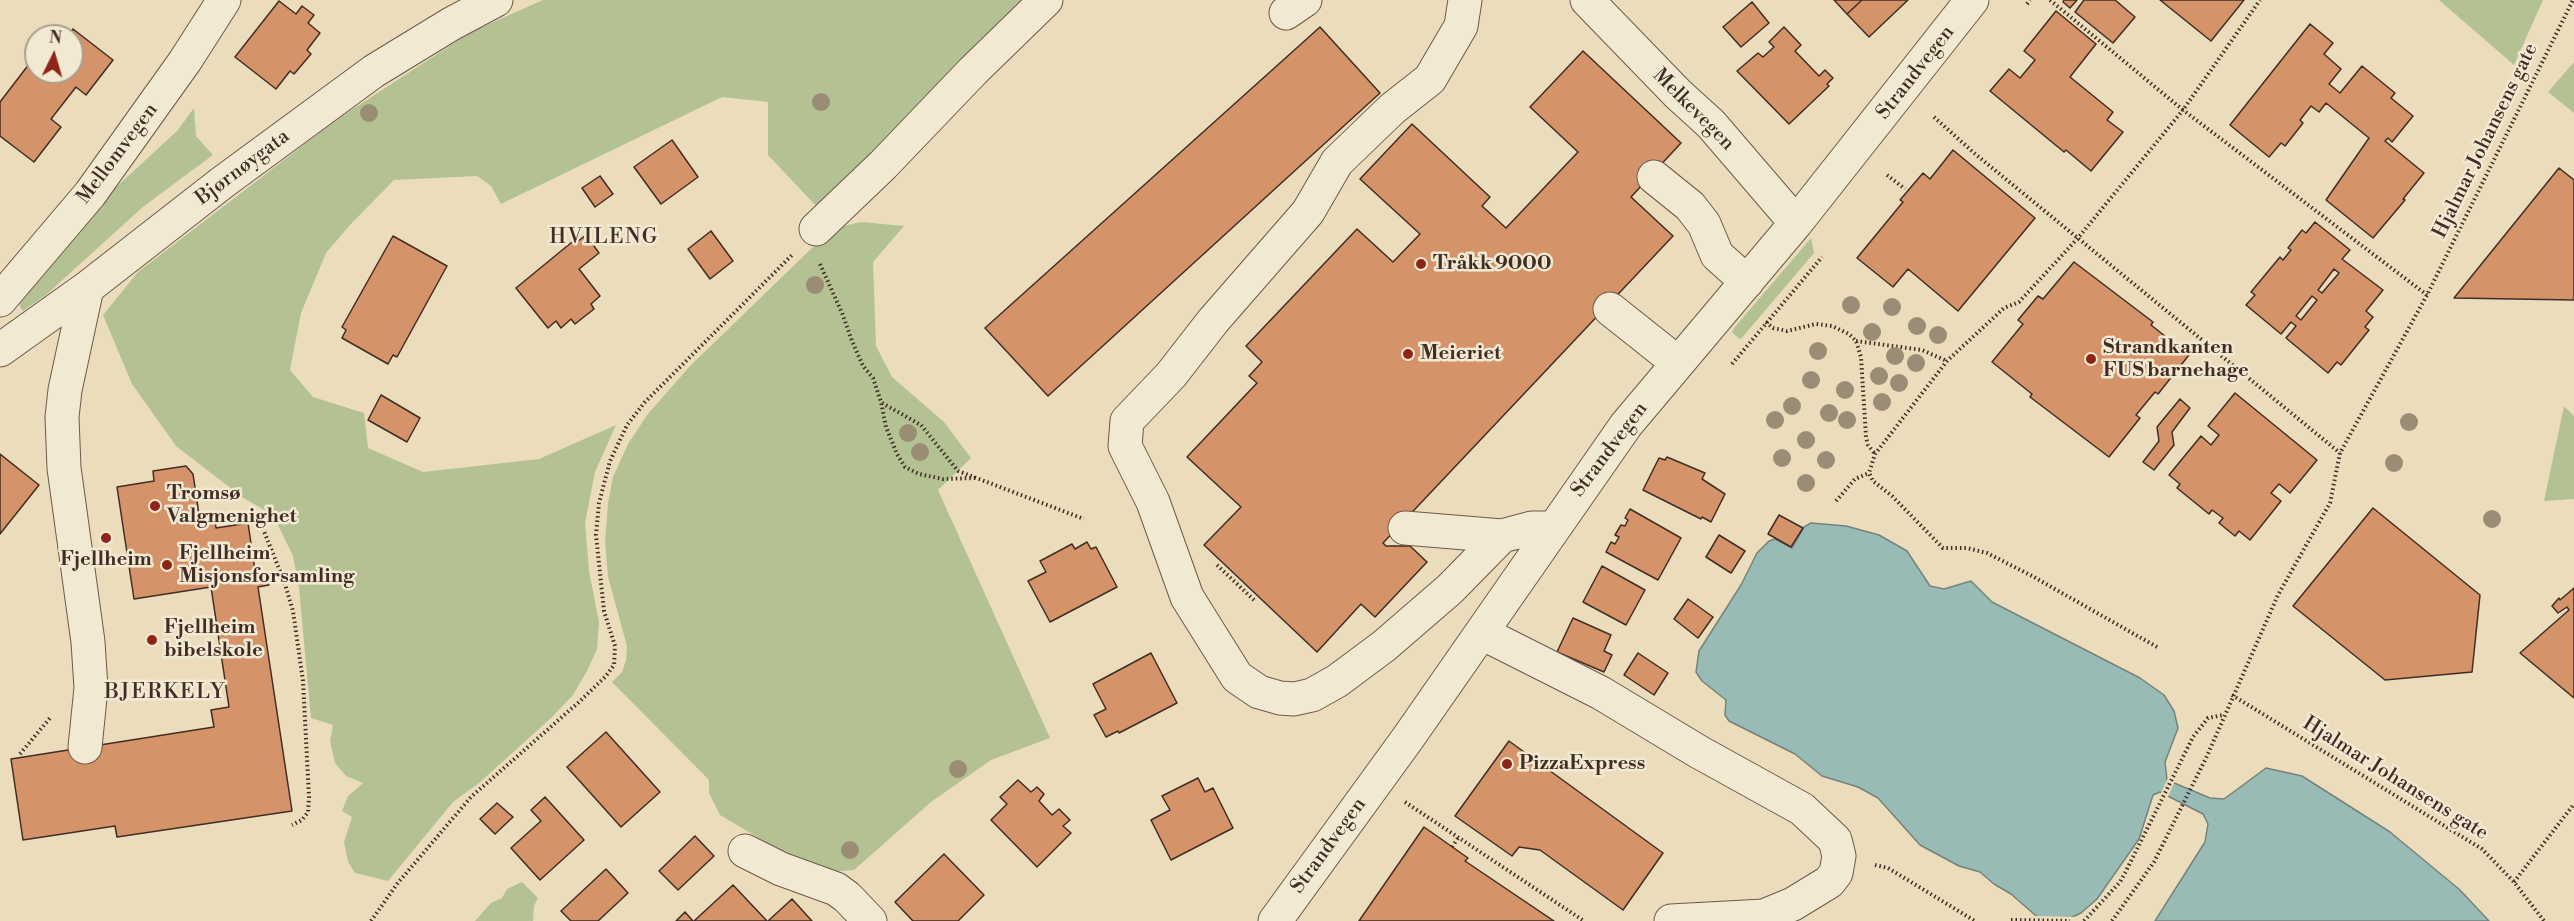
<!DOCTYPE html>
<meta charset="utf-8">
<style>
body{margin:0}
#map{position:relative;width:2574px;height:921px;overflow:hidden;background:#ebddbc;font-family:"Libre Bodoni",serif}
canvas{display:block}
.north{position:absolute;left:24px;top:24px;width:60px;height:60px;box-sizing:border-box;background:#f2e9d3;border:2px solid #ab9e8d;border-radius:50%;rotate:5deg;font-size:16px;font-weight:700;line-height:24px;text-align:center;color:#412d25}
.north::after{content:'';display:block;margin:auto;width:21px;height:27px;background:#8f2418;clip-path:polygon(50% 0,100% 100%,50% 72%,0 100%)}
</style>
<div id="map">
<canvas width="2574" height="921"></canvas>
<div class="north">N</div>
</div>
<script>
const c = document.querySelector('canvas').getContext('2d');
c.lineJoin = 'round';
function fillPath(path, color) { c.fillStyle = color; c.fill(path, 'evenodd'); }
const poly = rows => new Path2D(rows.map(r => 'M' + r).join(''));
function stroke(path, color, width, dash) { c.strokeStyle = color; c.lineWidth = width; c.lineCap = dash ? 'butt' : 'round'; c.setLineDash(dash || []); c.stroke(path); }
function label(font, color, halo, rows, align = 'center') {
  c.font = font + ' "Libre Bodoni",serif'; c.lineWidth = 5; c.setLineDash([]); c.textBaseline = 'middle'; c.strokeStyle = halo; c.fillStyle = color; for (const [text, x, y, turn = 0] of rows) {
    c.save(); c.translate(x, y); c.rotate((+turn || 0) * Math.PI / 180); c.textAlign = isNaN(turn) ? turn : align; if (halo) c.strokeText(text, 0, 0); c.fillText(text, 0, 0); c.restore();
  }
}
fillPath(poly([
 [543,0,1035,0,818,208,768,155,768,102,722,97,501,204,491,186,477,176,394,180,350,225,326,253,301,313,290,370,313,397,364,413,368,448,423,472,539,459,616,425,595,472,585,523,589,571,599,622,597,649,587,671,573,695,551,718,479,783,453,802,388,881,355,873,348,862,344,842,352,817,342,811,348,796,363,783,346,776,335,763,330,741,333,725,311,718,299,588,293,556,273,515,242,497,176,446,132,384,103,315,138,272,336,120,471,32],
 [2439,0,2543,0,2514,65],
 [2574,62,2574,113,2548,92],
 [194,108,196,136,213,155,144,206,47,294,23,311,20,307,20,302,113,190,177,131],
 [861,222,904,226,873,262,876,346,892,377,944,422,971,458,938,490,1050,738,991,760,931,802,854,870,827,872,791,857,720,815,709,793,709,780,612,682,622,672,626,660,627,646,608,577,605,542,608,503,613,477,628,444,647,415,690,366,812,248,839,227],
 [1811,238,1814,253,1741,339,1738,338,1732,332,1734,328],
 [2564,406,2574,416,2574,499,2544,501],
 [522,882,538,898,534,906,533,921,475,921,491,903,502,898,507,889]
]), '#b4c293');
const water = poly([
 [1811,523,1846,526,1879,535,1907,551,1930,586,1944,589,1971,581,1992,602,2140,678,2164,695,2174,711,2178,728,2165,762,2167,780,2210,798,2224,799,2266,768,2302,776,2390,832,2460,890,2489,921,2155,921,2205,842,2208,824,2203,814,2160,792,2153,795,2139,839,2097,899,2081,913,2066,920,2042,921,2011,894,1994,884,1980,872,1959,866,1920,845,1878,798,1858,787,1822,776,1795,754,1729,721,1725,715,1726,700,1702,681,1696,672,1699,651,1741,585,1757,553,1769,541,1775,539,1792,548,1804,527,1811,523]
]);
fillPath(water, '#99bbb6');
stroke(water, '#76827c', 1.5);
fillPath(poly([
 [2169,776,2175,781,2167,799,2160,795],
 [2032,916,2078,917,2071,921,2037,921]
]), '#ebddbc');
const building = poly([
 [1834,0,1862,0,1847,14,1834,0],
 [1862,0,1908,0,1869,37,1847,14,1862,0],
 [2064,0,2077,0,2070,8,2063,2,2064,0],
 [2084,0,2115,0,2135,17,2113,43,2075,12,2084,0],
 [2160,0,2244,0,2211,41,2160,0],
 [279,1,296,14,302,6,314,15,308,23,320,33,307,50,311,54,294,74,290,71,276,89,235,57,279,1],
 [1752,2,1769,23,1741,47,1723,27,1752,2],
 [2056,11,2096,44,2070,77,2113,112,2107,120,2123,132,2091,171,2066,150,2064,152,1990,91,2009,69,2020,78,2035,60,2024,51,2056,11],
 [2310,24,2333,43,2324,54,2341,69,2329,84,2340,93,2362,66,2395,93,2391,98,2413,116,2392,142,2388,138,2385,141,2424,173,2403,199,2405,200,2373,238,2326,200,2369,138,2326,103,2319,112,2311,106,2300,120,2303,123,2285,146,2281,143,2269,157,2230,125,2310,24],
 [1320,27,1380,93,1048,396,985,328,1320,27],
 [1784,27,1801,45,1795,51,1819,76,1825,70,1833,78,1827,84,1829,86,1789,124,1737,71,1758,53,1763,57,1774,47,1769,42,1784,27],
 [73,29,113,60,86,95,76,87,51,119,61,127,34,162,0,136,0,102,36,55,36,72,72,72,72,36,68,36,73,29],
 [1583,51,1681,143,1631,197,1673,236,1383,543,1386,546,1410,546,1427,562,1375,617,1361,604,1317,652,1204,545,1241,507,1187,457,1257,383,1249,376,1262,362,1246,346,1357,229,1393,262,1420,234,1360,179,1412,124,1490,197,1482,206,1506,228,1578,152,1530,107,1583,51],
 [672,140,698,177,661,204,634,167,672,140],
 [1953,150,2035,218,1958,311,1908,269,1893,287,1857,258,1903,202,1900,200,1923,173,1930,179,1953,150],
 [2559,168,2574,180,2574,300,2454,298,2559,168],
 [600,176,613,194,595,207,582,188,600,176],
 [2315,222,2350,250,2342,259,2383,290,2366,311,2373,317,2365,327,2369,330,2341,365,2337,362,2328,373,2286,338,2296,326,2291,322,2281,334,2246,305,2255,295,2251,292,2280,257,2283,260,2291,250,2288,248,2302,230,2306,233,2315,222],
 [2334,269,2339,273,2322,293,2318,290,2334,269],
 [2312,296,2317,300,2301,320,2296,316,2312,296],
 [711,231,733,261,710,279,688,249,711,231],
 [586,235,599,253,579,269,600,296,591,304,594,309,575,324,571,319,561,328,556,321,548,328,516,288,572,242,574,244,586,235],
 [393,236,447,266,397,357,393,355,388,364,342,338,346,330,342,327,393,236],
 [2074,262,2153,322,2151,325,2189,355,2158,394,2155,392,2136,415,2140,418,2109,457,2030,397,2032,394,1992,362,2023,324,2018,320,2038,296,2043,299,2074,262],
 [2235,393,2317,460,2290,493,2279,484,2271,493,2281,501,2250,540,2239,531,2235,536,2219,523,2223,518,2212,510,2209,514,2177,488,2180,484,2169,475,2201,436,2211,445,2219,435,2208,426,2235,393],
 [381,395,420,418,407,442,368,420,381,395],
 [2180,399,2190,408,2172,432,2174,445,2154,470,2143,462,2159,441,2157,427,2180,399],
 [0,454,39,485,0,534,0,454],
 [1667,457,1705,473,1702,479,1725,494,1711,522,1702,517,1701,519,1643,490,1659,458,1665,460,1667,457],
 [186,466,193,474,200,521,215,520,216,528,248,523,256,577,268,575,269,585,258,587,292,811,117,837,115,826,23,840,11,759,214,727,211,710,229,707,211,587,134,599,117,487,154,481,153,471,186,466],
 [2373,508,2480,595,2472,672,2385,680,2293,606,2373,508],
 [1630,509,1681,538,1658,580,1606,552,1611,542,1615,544,1619,537,1615,535,1621,525,1625,526,1628,520,1625,518,1630,509],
 [1779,515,1803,528,1791,547,1768,534,1779,515],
 [1719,535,1745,551,1731,573,1706,557,1719,535],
 [1087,542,1091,549,1096,547,1117,587,1050,622,1028,581,1046,572,1040,561,1072,544,1075,549,1087,542],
 [1602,566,1645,590,1626,625,1583,602,1602,566],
 [2574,588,2574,698,2520,653,2569,610,2567,607,2558,613,2552,606,2559,598,2560,600,2574,588],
 [1688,599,1713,617,1698,638,1674,619,1688,599],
 [1573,618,1611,635,1604,651,1612,655,1604,672,1557,652,1573,618],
 [1151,653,1177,703,1119,733,1118,731,1106,737,1094,715,1106,709,1093,684,1151,653],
 [1638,653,1668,673,1654,695,1624,675,1638,653],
 [606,732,660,792,621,827,567,767,606,732],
 [1509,741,1663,853,1623,910,1540,850,1519,847,1512,856,1455,816,1509,741],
 [1198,778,1205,792,1213,788,1233,828,1171,860,1151,820,1170,810,1162,796,1198,778],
 [1018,780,1031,792,1037,787,1044,794,1039,801,1052,815,1059,809,1070,820,1063,826,1071,833,1037,867,991,820,1007,804,1000,797,1018,780],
 [545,797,584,840,540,880,511,848,541,821,531,810,545,797],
 [497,803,513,817,495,834,480,819,497,803],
 [1424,827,1468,858,1465,861,1554,921,1359,921,1424,827],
 [695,836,714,856,678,890,659,871,695,836],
 [944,854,984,895,958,921,913,921,895,902,944,854],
 [606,869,628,893,598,921,571,921,561,911,606,869],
 [733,885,767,921,694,921,733,885],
 [792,899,812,921,768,921,792,899],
 [685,912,693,921,676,921,685,912]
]);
fillPath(building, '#d59369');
stroke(building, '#412d25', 1.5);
const minor = poly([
 [1465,0,1461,26,1430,79,1392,109,1337,162,1308,212,1213,321,1171,375,1127,421,1125,446,1153,502,1187,597,1237,677,1259,692,1280,698,1294,699,1312,695,1337,681,1384,646,1450,589,1502,536,1532,528,1552,528],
 [1587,0,1678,94,1711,124,1796,223],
 [1286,13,1305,0],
 [1654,177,1690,206,1704,224,1717,255,1747,282],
 [816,229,883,165,973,71,1046,0],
 [0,300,90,194,185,61,224,0],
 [1610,309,1678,363],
 [0,350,87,288,223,182,374,71,451,24,496,0],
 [1405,528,1502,536],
 [1482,633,1601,693,1699,752,1802,809,1835,840,1839,856,1836,873,1829,882,1793,904,1764,916,1671,921],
 [85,747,91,688,88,642,64,468,62,417,65,390,87,288],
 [745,851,781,869,836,889,847,897,870,921],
 [1275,921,1408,738,1626,425,1796,223,1972,0]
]);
stroke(minor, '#6c594b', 35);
stroke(poly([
 [2050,0,2183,110,2260,0],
 [2027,4,2030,0],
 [1934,117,1974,153,2340,453],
 [1887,175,1905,189],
 [820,264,842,313,852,341,863,366,873,378,881,402,886,427,897,454,905,467,919,474,943,479,977,478],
 [1766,322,1773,328,1787,331,1816,324,1832,326,1849,334,1856,341,1861,357,1866,437,1868,445,1875,454],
 [1856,341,1922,350,1947,361],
 [1732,364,1822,257],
 [882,403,921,425,958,471,1084,519],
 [1836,501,1855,479,1869,473],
 [261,524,284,581,293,611,303,681,309,797,308,812,302,820,292,825],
 [1217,565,1255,601],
 [2157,647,2032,576,1987,553,1967,548,1943,548,1892,496,1873,481,1869,473,1875,454,1947,361,2004,308,2019,302,2078,238,2183,110,2427,295],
 [2232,695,2482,849,2514,882,2544,921],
 [20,754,50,718],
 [1405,802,1584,921],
 [1452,847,1458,838],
 [1875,865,1888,868,1975,921],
 [2514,882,2574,804],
 [2011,920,2070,921],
 [371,921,397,884,471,797,579,702,606,676,614,665,615,646,604,611,596,535,599,503,610,461,627,425,645,402,793,254],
 [2084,921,2120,882,2125,873,2193,737,2208,718,2223,715],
 [2112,921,2154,862,2207,756,2278,595,2330,503,2340,453,2427,295,2573,0]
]), '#412d25', 4, [1.5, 3]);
stroke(minor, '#f2e9d3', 33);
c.fillStyle = '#9a8d75';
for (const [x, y] of [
 [821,102],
 [369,113],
 [815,285],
 [1851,305],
 [1892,307],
 [1917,326],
 [1872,332],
 [1938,335],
 [1818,351],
 [1895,356],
 [1916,363],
 [1879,376],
 [1811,380],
 [1899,383],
 [1845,390],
 [1882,402],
 [1792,406],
 [1829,413],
 [1775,420],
 [1847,420],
 [2409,422],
 [908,433],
 [1806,440],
 [920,452],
 [1782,458],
 [1826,460],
 [2394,463],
 [1806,483],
 [2492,519],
 [958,769],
 [850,850]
]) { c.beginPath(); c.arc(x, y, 9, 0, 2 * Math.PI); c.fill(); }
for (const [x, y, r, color] of [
 [1421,264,6,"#8f2418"],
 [1408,354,6,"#8f2418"],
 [2091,359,6,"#8f2418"],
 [155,506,6,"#8f2418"],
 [106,538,6,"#8f2418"],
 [167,565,6,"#8f2418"],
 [152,640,6,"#8f2418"],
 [1507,764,6,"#8f2418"]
]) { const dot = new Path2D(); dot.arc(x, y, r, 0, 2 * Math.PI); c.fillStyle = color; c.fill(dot); stroke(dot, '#f2e9d3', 2); }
label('20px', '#412d25', '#f2e9d3', [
 ["Strandvegen",1916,73,-52],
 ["Melkevegen",1693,110,45],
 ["Hjalmar Johansens gate",2486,141,-64],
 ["Mellomvegen",118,154,-53],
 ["Bjørnøygata",243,168,-37],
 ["Strandvegen",1610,450,-53],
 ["Hjalmar Johansens gate",2395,779,32],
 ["Strandvegen",1329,846,-54]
]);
label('bold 20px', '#412d25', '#f2e9d3', [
 ["Tråkk 9000",1433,264],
 ["Strandkanten",2103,348],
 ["FUS barnehage",2103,371],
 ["Meieriet",1420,354],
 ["Tromsø",167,494],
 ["Valgmenighet",167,517],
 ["Fjellheim",179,554],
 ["Misjonsforsamling",179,577],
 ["Fjellheim",106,560,"center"],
 ["Fjellheim",164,628],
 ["bibelskole",164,651],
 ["PizzaExpress",1519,764]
], 'left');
c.letterSpacing = '1.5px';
label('21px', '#412d25', '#f2e9d3', [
 ["HVILENG",604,238],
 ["BJERKELY",165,693]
]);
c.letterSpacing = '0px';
</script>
